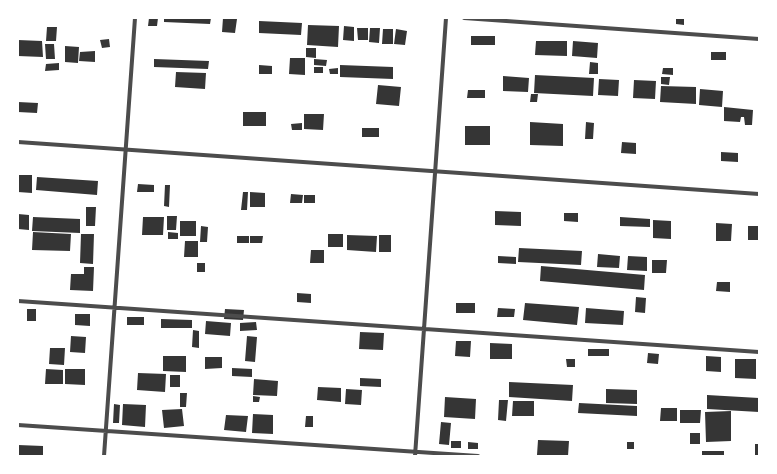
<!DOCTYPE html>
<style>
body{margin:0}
#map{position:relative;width:777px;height:474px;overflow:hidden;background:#fff;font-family:"Public Sans",sans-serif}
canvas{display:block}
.frame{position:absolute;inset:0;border:19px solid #fff;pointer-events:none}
</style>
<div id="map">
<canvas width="777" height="474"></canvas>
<div class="frame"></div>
</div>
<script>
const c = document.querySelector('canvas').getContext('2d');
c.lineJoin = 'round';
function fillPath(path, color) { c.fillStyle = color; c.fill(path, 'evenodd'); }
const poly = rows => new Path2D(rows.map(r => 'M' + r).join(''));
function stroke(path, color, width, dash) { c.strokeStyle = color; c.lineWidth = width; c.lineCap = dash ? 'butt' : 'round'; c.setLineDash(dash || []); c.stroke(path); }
fillPath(poly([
 [149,18,158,18,157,26,148,26],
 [164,18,211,18,210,24,164,22],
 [223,18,237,19,235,33,222,32],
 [676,18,684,18,684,25,676,24],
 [259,21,302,23,301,35,259,33],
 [308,25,339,26,338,47,307,45],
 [344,26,354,27,354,41,343,40],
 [47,27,57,27,56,41,46,41],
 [357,28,368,28,368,40,358,40],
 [370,28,380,28,379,43,369,42],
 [383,29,393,29,393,44,382,44],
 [396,29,407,31,405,45,394,44],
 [471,36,495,36,495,45,471,45],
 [109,39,110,47,102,48,100,40],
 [18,40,42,41,43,57,18,56],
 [536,41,567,41,567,56,535,55],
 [573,41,598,43,597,58,572,56],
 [45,44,54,44,55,59,46,59],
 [65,46,79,47,78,63,65,62],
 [306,48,316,48,316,58,306,57],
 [95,51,95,62,79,61,80,52],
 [711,52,726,52,726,60,711,60],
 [290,58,305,58,305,75,289,74],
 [154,59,209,61,208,69,154,67],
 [314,59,327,60,326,66,314,65],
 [590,62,598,63,598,74,589,74],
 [59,63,59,70,45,71,46,64],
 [259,65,272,66,272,74,259,74],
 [340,65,393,67,393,79,340,77],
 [314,67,323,67,323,73,314,73],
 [338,68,338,74,330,74,329,69],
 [663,68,673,68,673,75,662,74],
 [176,72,206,73,205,89,175,87],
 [535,75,594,78,593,96,534,93],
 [503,76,529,78,528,92,503,91],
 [661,77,670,77,669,85,661,84],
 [599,79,619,80,618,96,598,95],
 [634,80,656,81,655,99,633,98],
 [378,85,401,87,399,106,376,104],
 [661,86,696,87,696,104,660,102],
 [700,89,723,91,722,107,699,105],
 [468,90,485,90,485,98,467,98],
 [531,94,538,94,537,102,530,102],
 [18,102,38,103,37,113,18,112],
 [724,107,753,110,752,125,745,125,744,117,741,117,740,122,724,121],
 [243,112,266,112,266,126,243,126],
 [304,114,324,114,323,130,304,129],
 [530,122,563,124,563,146,530,145],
 [586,122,594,123,593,139,585,139],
 [302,123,302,130,292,130,291,124],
 [465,126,490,126,490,145,465,145],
 [362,128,379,128,379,137,362,137],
 [622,142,636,143,636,154,621,153],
 [721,152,738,153,738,162,721,161],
 [18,175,32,175,32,193,18,192],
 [37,177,98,181,97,195,36,190],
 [138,184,154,185,154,192,137,192],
 [165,185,170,185,169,207,164,206],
 [243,192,248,192,247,210,241,210],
 [250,192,265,193,265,207,250,207],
 [291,194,303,195,302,203,290,203],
 [304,195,315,195,315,203,304,203],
 [86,207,96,207,95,226,86,226],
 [495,211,521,212,521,226,495,225],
 [564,213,578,213,578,222,564,221],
 [18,214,29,215,29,230,18,229],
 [167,216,177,216,176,230,167,230],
 [33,217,80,219,80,233,32,231],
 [143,217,164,217,163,235,142,235],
 [620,217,650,219,650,227,620,226],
 [653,220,671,221,671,239,653,238],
 [180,221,196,221,196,236,180,236],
 [716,223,732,224,731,241,716,241],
 [201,226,208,227,207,242,200,242],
 [748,226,759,226,759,240,748,240],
 [33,232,71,234,70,251,32,250],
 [168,232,178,233,178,239,168,239],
 [81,234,94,234,93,264,80,263],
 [328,234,343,234,343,247,328,247],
 [347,235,377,236,376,252,347,250],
 [379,235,391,235,391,252,379,252],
 [237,236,249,236,249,243,237,243],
 [250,236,263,236,262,243,250,243],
 [185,241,198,241,198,257,184,257],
 [519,248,582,251,581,265,518,262],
 [311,250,324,250,324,263,310,263],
 [598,254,620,256,619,268,597,267],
 [498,256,516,257,516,264,498,263],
 [628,256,647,257,647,271,627,270],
 [652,260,667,260,666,273,652,273],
 [197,263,205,263,205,272,197,272],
 [541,266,645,275,644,290,540,281],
 [84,267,94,267,93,291,70,290,71,274,84,274],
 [717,282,730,282,730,292,716,291],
 [297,293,311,294,311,303,297,302],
 [636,297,646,298,645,313,635,312],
 [456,303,475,303,475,313,456,313],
 [525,303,579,307,577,325,523,320],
 [498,308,515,309,514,317,497,317],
 [586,308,624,311,623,325,585,323],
 [27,309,36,309,36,321,27,321],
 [225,309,244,310,243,320,224,319],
 [75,314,90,314,90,326,75,325],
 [127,317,144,317,144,325,127,325],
 [161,319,192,320,192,328,161,328],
 [206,321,231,323,230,336,205,334],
 [256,322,257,330,240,331,240,323],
 [193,330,199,331,199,348,192,347],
 [360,332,384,333,383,350,359,349],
 [71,336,86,337,85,353,70,352],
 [247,336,257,337,255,362,245,361],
 [456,341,471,341,470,357,455,356],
 [490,343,512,344,512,359,490,359],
 [50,348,65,348,64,365,49,364],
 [588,349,609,349,609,356,588,356],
 [648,353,659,354,658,364,647,363],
 [163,356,186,356,186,372,163,371],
 [706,356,721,357,721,372,706,371],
 [205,357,222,357,222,368,205,369],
 [566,359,575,359,575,367,567,367],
 [735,359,756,359,756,379,735,378],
 [232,368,252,369,252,377,232,376],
 [46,369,63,370,63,384,45,384],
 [65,369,85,369,85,385,65,384],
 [138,373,166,374,165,392,137,390],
 [170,375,180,375,180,387,170,387],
 [360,378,381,379,381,387,360,386],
 [254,379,278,381,277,396,253,395],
 [509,382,573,385,572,401,509,397],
 [318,387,341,388,341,402,317,400],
 [346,389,362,390,361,405,345,404],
 [606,389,637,390,637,404,606,403],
 [180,393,187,393,186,407,180,407],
 [707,395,759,398,759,412,707,409],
 [253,396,260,397,259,402,253,402],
 [445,397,476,399,475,419,444,417],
 [499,400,508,400,506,421,498,420],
 [513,401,534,401,534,416,512,416],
 [579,403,637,406,637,416,578,413],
 [114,404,120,405,119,423,113,423],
 [123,404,146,405,145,427,122,425],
 [661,408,677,408,677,421,660,421],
 [182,409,184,426,164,428,162,410],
 [680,410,701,410,700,423,680,423],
 [731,411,731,441,706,442,705,412],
 [253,414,273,415,273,434,252,433],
 [226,415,248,416,246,432,224,430],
 [306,416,313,416,313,427,305,427],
 [441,422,451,423,449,445,439,444],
 [690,433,700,433,700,444,690,444],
 [538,440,569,441,568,456,537,455],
 [451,441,461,441,461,448,451,448],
 [468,442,478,443,478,449,468,449],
 [627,442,634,442,634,449,627,449],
 [755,444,759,444,759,456,755,456],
 [18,445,43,446,43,456,18,456],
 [702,451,724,451,724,456,702,456]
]), '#353535');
stroke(poly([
 [464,18,759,39],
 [18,142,759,194],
 [18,301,759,352],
 [18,425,478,456],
 [104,456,135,18],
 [415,456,446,18]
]), '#4c4c4c', 4);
</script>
